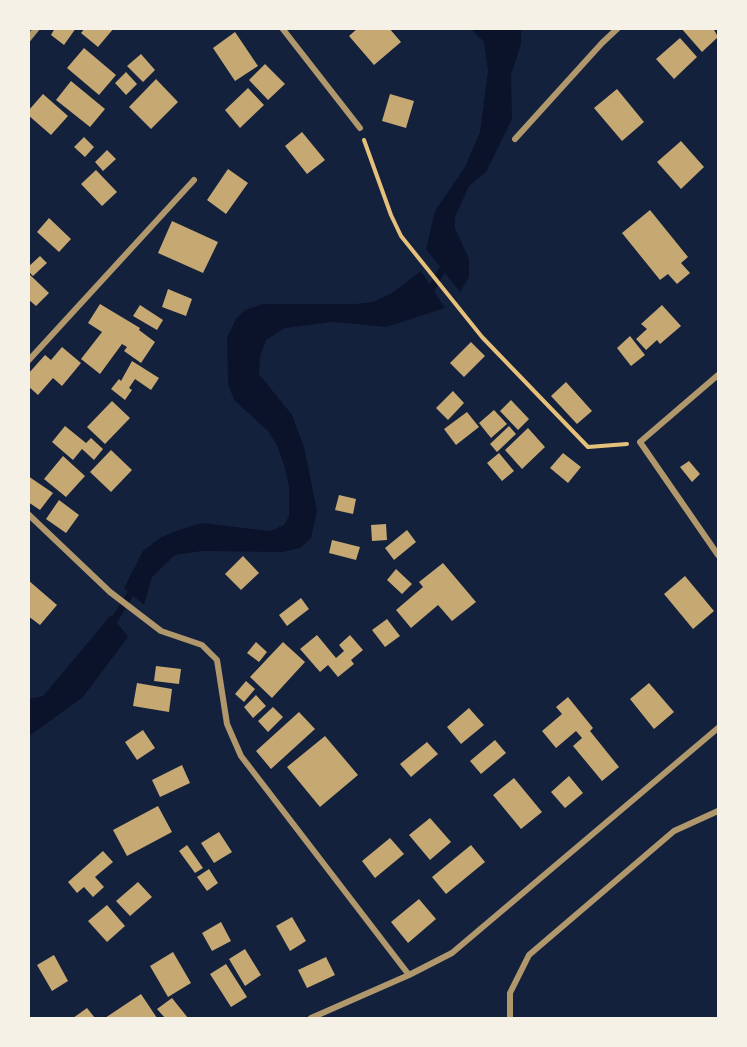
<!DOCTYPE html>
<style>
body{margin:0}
#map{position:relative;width:747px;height:1047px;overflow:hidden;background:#14213d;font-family:"Alegreya Sans",sans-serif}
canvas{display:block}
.frame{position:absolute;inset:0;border:30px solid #f6f1e7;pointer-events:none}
</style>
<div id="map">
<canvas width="747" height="1047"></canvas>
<div class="frame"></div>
</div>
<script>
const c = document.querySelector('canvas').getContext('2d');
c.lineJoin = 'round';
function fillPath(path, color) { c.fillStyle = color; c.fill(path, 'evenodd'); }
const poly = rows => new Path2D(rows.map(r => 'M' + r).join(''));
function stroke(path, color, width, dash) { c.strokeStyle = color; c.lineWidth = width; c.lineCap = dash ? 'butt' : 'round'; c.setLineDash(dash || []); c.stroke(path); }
fillPath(poly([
 [471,29,521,29,521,44,511,75,512,119,486,172,469,186,455,217,455,228,469,259,469,277,460,292,426,249,435,211,465,167,480,132,488,71,484,42],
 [421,271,445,308,386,327,333,322,285,328,266,340,260,356,259,374,292,415,304,447,317,511,311,538,300,548,282,552,202,551,175,555,152,577,144,605,124,588,143,551,160,538,176,531,201,523,270,531,284,525,289,516,289,486,284,465,277,445,268,431,234,400,228,384,227,338,236,319,245,310,263,304,355,304,373,302,392,293],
 [111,615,128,637,83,697,29,736,29,699,43,696]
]), '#0b132b');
stroke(poly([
 [428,295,446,263],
 [110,627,134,588]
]), '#0b132b', 7);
fillPath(poly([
 [55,28,76,28,64,45,51,35],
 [85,28,114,28,98,47,81,33],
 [358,28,389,28,401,42,374,65,349,36],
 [681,28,713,28,718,37,702,52],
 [235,32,258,66,235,81,213,48],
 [680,38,697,57,674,79,656,59],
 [84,48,116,75,99,95,67,68],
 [141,54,155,70,143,82,127,66],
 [265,64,285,84,268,100,249,80],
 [126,72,137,84,126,95,115,83],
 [156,79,178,102,151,129,129,107],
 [71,81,105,109,90,127,56,100],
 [248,88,264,105,240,128,225,110],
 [617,89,644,122,622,141,594,108],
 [43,94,68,116,51,135,28,115,28,111],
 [390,94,414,101,406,128,382,121],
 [302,132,325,160,307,174,285,146],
 [84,137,94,147,85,157,74,147],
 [681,141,704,167,681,189,657,162],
 [107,150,116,159,103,171,95,162],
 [228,169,248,183,226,214,207,200],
 [96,170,117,192,102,206,81,184],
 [650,210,688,257,681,263,690,273,677,284,668,274,660,280,622,233],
 [49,218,71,239,59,252,37,232],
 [172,221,218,242,203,273,158,253],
 [40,256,47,263,33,276,28,271,28,267],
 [28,273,49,293,36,306,28,299],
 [168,289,192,299,186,316,162,307],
 [100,304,140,328,139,330,155,342,141,363,124,351,127,347,122,344,100,374,81,359,102,332,88,323],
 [140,305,163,320,157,330,133,316],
 [662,305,681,326,660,344,657,340,646,350,636,339,647,329,641,324],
 [630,336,645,355,631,366,617,348],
 [471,342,485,356,464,377,450,363],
 [62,347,81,363,62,386,53,378,38,395,28,386,28,374,45,355,51,360],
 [132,361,159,378,151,390,135,379,129,388,132,390,125,400,111,389,119,379,121,381],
 [566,382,592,411,577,424,551,396],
 [453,391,464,403,448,420,436,408],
 [511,400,529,419,518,430,500,411],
 [112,401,130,418,105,444,87,427],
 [494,410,507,424,491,438,479,423],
 [467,412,479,427,456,445,444,429],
 [65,426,86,443,91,438,103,449,94,460,82,449,73,460,52,442],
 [509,426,516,434,497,452,490,444],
 [528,428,545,447,522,469,505,450],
 [111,450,132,470,111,492,90,472],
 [499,453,514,471,502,481,487,463],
 [563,453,581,467,568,483,550,468],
 [63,456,85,476,66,497,44,479],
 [689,461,700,474,692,482,680,467],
 [28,476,53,493,40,510,28,502],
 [339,495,356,499,353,514,335,510],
 [59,500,79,515,66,533,46,519],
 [386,524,387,540,372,541,371,525],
 [407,530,416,542,394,560,385,548],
 [332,540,360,547,356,560,329,553],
 [243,556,259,573,241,590,225,574],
 [443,563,476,602,452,621,438,605,411,628,396,610,423,587,419,582],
 [396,569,412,584,402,594,387,580],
 [685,576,714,611,693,629,664,594],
 [28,580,57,605,40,625,28,616],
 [301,598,309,609,287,626,279,615],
 [387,619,400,636,385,647,372,630],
 [317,635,336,658,344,651,339,645,350,635,363,650,351,660,354,664,338,677,328,665,320,672,300,649],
 [256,642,267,652,259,662,247,653],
 [283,642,305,662,272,698,250,677],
 [156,666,181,669,179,684,154,681],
 [246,681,255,689,244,702,235,694],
 [137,683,172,689,169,712,133,706],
 [649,683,674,712,654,729,630,699],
 [256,695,266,706,253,718,244,707],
 [568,697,593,728,590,731,619,767,602,781,573,746,582,738,576,731,556,748,542,731,562,714,556,707],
 [273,707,283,717,268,732,258,721],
 [469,708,484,725,461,744,447,727],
 [299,712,315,729,271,769,256,751],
 [143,730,155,748,137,760,125,742],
 [325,736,358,775,320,807,287,767],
 [495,740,506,753,481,774,470,761],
 [427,742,438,754,411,777,400,764],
 [182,765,190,783,160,797,152,780],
 [569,776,583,793,565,808,551,792],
 [514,778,542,812,521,829,493,795],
 [158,806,172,832,127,856,113,830],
 [430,818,451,842,430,860,409,835],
 [219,832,232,852,214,863,201,843],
 [390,838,404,854,375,878,362,861],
 [187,845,203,868,195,873,179,851],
 [471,845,485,862,446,894,432,877],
 [103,851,113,862,95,877,104,887,93,897,84,887,77,893,68,882],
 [209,869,218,883,207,891,197,877],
 [138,882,152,897,130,916,116,901],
 [419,899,436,919,408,943,391,922],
 [107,905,125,926,107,942,88,921],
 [292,917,306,941,290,951,276,926],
 [221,922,231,941,212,951,202,933],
 [245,949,261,975,245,986,229,959],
 [173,952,191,983,168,997,150,966],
 [54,955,68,981,52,991,37,965],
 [326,957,335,975,307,988,298,970],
 [226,964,247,997,231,1007,210,974],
 [141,994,157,1018,105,1018],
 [172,998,188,1018,165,1018,157,1009],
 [87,1008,95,1018,73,1018]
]), '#c6a872');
stroke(poly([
 [364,140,391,215,401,236,482,337,588,447,627,444]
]), '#e5c07b', 4);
stroke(poly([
 [282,28,360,128],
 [28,39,37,28],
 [515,139,602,43,618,28],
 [28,361,194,180],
 [718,375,640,442,718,555],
 [28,514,110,592,161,631,202,645,217,660,227,724,241,756,409,975],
 [311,1018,409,975,452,953,718,728],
 [510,1018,510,993,529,955,674,831,718,811]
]), '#b1986c', 6);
</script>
